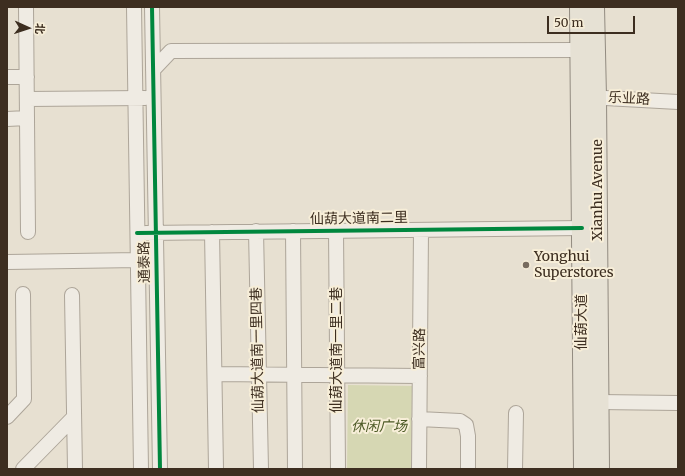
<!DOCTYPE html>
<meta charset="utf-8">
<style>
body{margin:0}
#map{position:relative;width:685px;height:476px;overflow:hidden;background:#e7e0d1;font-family:Merriweather,"Noto Sans SC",serif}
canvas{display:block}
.frame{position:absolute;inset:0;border:8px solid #3d2e20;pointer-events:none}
.north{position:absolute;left:8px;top:8px;width:40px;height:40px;-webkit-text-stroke:3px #f7eed8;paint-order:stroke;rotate:93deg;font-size:11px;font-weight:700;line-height:16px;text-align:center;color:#3d2e20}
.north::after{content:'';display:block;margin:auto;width:14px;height:18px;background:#3d2e20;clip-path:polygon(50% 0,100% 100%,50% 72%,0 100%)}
.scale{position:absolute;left:547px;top:16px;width:88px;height:18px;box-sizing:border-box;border:2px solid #3d2e20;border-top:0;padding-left:5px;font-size:12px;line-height:14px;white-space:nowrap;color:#3d2e20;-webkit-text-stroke:3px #f7eed8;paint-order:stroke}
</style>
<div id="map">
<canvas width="685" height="476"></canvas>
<div class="frame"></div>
<div class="north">北</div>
<div class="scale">50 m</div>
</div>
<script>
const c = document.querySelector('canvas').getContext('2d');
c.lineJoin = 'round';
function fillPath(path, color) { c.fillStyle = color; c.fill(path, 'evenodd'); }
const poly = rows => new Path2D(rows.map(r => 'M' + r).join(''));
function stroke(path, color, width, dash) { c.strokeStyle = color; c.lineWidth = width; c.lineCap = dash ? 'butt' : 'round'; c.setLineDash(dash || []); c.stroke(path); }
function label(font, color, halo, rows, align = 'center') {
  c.font = font + ' Merriweather,"Noto Sans SC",serif'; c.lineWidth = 4; c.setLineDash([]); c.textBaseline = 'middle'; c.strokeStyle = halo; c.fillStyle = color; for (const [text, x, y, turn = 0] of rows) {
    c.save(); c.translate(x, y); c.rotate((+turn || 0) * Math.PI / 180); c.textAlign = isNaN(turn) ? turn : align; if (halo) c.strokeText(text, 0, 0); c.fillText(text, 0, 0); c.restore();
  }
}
fillPath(poly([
 [348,385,412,386,411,469,347,469]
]), '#d6d7b3');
const minor = poly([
 [26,7,28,232],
 [134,7,141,469],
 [152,7,160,469],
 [153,70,171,51,580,50],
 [7,77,27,77],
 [587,97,678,102],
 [27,99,145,98],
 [7,119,27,118],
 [336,230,338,469],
 [256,231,261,469],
 [293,231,295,469],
 [212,232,216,469],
 [146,233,582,228],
 [7,262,138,260],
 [72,295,75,469],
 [215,374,420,376],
 [599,402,678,403],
 [7,417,24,399,23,294],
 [419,419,460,421,466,425,468,436,468,469],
 [23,469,74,417],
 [419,469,421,230],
 [515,469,516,413]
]);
const major = poly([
 [579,7,583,469],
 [595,7,597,97,600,469]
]);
stroke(minor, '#ada599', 16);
stroke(major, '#928b80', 20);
stroke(minor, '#efebe3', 14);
stroke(major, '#e6e1d4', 18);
stroke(poly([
 [152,7,160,469],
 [137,233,582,228]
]), '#00873e', 4);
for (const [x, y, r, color] of [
 [526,265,4,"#786c5e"]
]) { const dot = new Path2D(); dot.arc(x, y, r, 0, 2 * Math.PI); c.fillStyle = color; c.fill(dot); stroke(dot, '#f7eed8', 1.5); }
label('14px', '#3d2e20', '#f7eed8', [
 ["乐业路",629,99,3],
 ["Xianhu Avenue",598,190,-90],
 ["仙葫大道南二里",359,219,-1],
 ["通泰路",145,262,-91],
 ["仙葫大道",582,322,-90],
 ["富兴路",420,349,-89],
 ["仙葫大道南一里四巷",258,350,-91],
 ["仙葫大道南一里二巷",337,350,-90]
]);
label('14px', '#3d2e20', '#f7eed8', [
 ["Yonghui",534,257],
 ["Superstores",534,273]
], 'left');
label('italic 14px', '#4d5a26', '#f7eed8', [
 ["休闲广场",379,427]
]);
</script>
